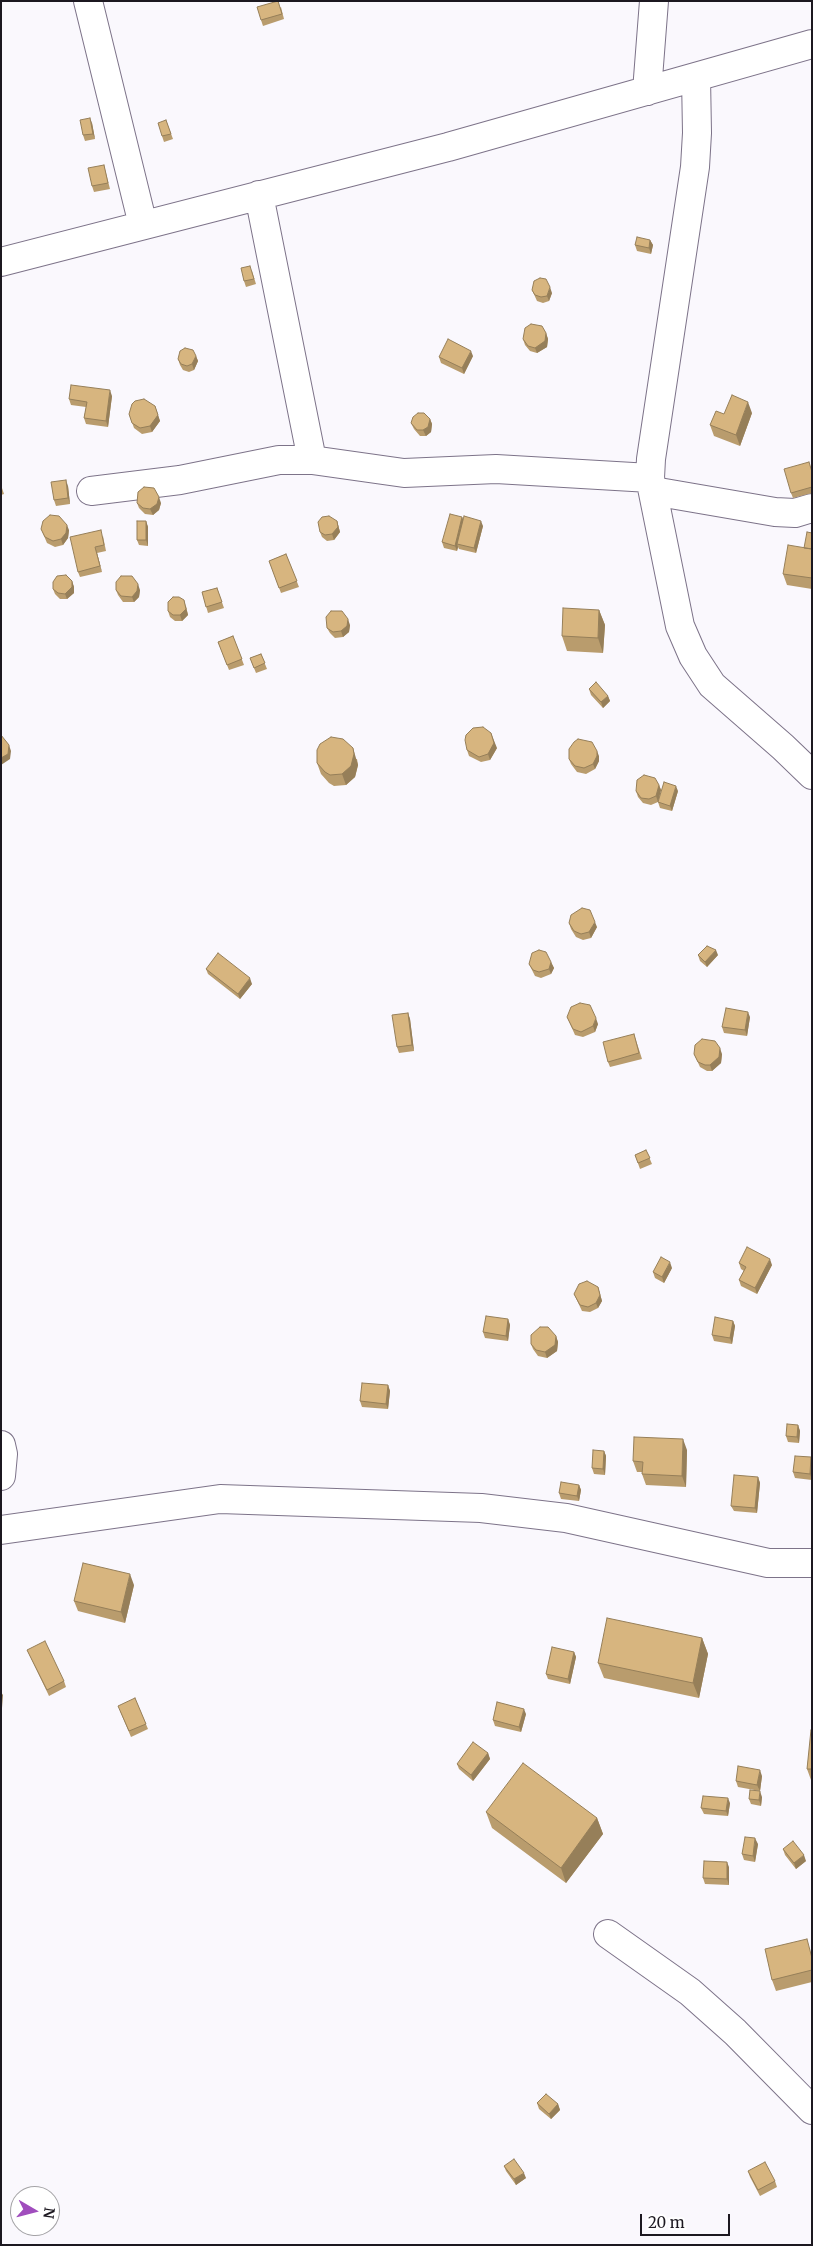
<!DOCTYPE html>
<style>
body{margin:0}
#map{position:relative;width:813px;height:2246px;overflow:hidden;background:#faf8fd;font-family:Merriweather,serif}
canvas{display:block}
.frame{position:absolute;inset:0;border:2px solid #1c1820;pointer-events:none}
.north{position:absolute;left:10px;top:2186px;width:50px;height:50px;box-sizing:border-box;background:#fff;border:1px solid #a4a3a6;border-radius:50%;rotate:98deg;font-size:14px;font-weight:700;line-height:20px;text-align:center;color:#1c1820}
.north::after{content:'';display:block;margin:auto;width:18px;height:22px;background:#a04dbd;clip-path:polygon(50% 0,100% 100%,50% 72%,0 100%)}
.scale{position:absolute;left:640px;top:2214px;width:90px;height:22px;box-sizing:border-box;border:2px solid #1c1820;border-top:0;padding-left:6px;font-size:15px;line-height:18px;white-space:nowrap;color:#1c1820;-webkit-text-stroke:4px #fff;paint-order:stroke}
</style>
<div id="map">
<canvas width="813" height="2246"></canvas>
<div class="frame"></div>
<div class="north">N</div>
<div class="scale">20 m</div>
</div>
<script>
const c = document.querySelector('canvas').getContext('2d');
c.lineJoin = 'round';
const poly = rows => new Path2D(rows.map(r => 'M' + r).join(''));
function stroke(path, color, width, dash) { c.strokeStyle = color; c.lineWidth = width; c.lineCap = dash ? 'butt' : 'round'; c.setLineDash(dash || []); c.stroke(path); }
function fillPath(path, color) { c.fillStyle = color; c.fill(path, 'evenodd'); }
const minor = poly([
 [88,1,143,225],
 [696,77,697,133,695,167,651,459,650,478,680,626,693,656,712,685,783,747,812,775],
 [647,91,654,1],
 [259,195,312,460],
 [1,262,448,147,812,44],
 [91,491,180,480,279,460,312,460,404,473,496,469,650,478],
 [653,491,775,512,795,513,812,508],
 [1,1445,3,1454,1,1476],
 [1,1530,220,1499,481,1508,566,1518,768,1563,812,1563],
 [608,1934,690,1992,735,2032,812,2110]
]);
stroke(minor, '#7d7389', 30);
stroke(minor, '#fff', 28);
fillPath(poly([
 [281,7,284,19,263,26,261,20],
 [166,120,173,139,164,142,162,136],
 [92,123,95,139,85,141,83,135],
 [104,165,110,189,94,192,92,186],
 [650,240,653,245,651,254,637,251,635,245],
 [252,271,256,284,246,287,244,281],
 [532,290,552,293,549,301,543,303,537,301],
 [546,333,548,339,547,347,537,353,530,351,525,345,523,339],
 [196,356,198,361,194,370,189,372,183,370,180,365,178,359],
 [473,356,464,374,441,363,439,357],
 [112,396,108,427,86,424,84,418,86,407,71,405,69,399],
 [155,406,160,421,152,432,142,434,134,428,129,414],
 [752,413,740,446,714,436,710,425,724,414],
 [430,419,432,424,431,432,426,436,420,436,414,429,411,423],
 [812,471,812,493,793,498,791,493],
 [1,485,4,494,1,495],
 [68,486,70,504,56,506,54,500],
 [137,503,161,503,159,510,153,515,145,514,139,508],
 [462,517,463,519,483,526,476,553,459,549,458,547,457,551,444,548,442,542],
 [146,521,148,527,148,546,139,545,137,540],
 [337,521,340,532,334,540,327,541,322,537,320,532],
 [41,529,69,530,68,538,63,545,55,547,47,543],
 [812,533,812,589,787,585,783,574,804,548],
 [103,536,106,551,97,553,102,572,80,577,78,572],
 [286,554,299,587,281,593,269,561],
 [72,581,74,587,74,593,67,599,60,599,55,594,53,589],
 [217,588,224,608,208,613,202,592],
 [116,590,140,590,139,597,134,602,123,602,118,595],
 [186,606,188,615,182,621,175,621,170,617,168,611],
 [599,610,605,625,603,653,567,651,562,636],
 [350,625,349,632,343,637,335,638,330,633,327,628],
 [233,636,244,665,229,670,218,642],
 [261,654,267,669,256,673,250,658],
 [589,689,608,696,610,701,603,708,591,695],
 [497,748,490,760,481,762,469,756,467,750],
 [599,756,599,761,595,769,586,774,577,772,571,764,569,759],
 [357,759,358,765,355,777,346,785,334,786,329,783,321,774,317,763],
 [659,785,661,790,658,802,651,805,643,803,638,797,636,791],
 [678,791,672,811,660,808,658,802],
 [569,923,597,927,591,938,583,940,576,937,571,929],
 [698,955,718,955,707,967,700,961],
 [551,962,554,968,551,974,541,978,535,976,529,964],
 [206,969,252,984,240,999,208,974],
 [408,1013,410,1019,414,1051,399,1053,397,1047],
 [567,1017,598,1024,595,1032,583,1037,575,1035],
 [750,1017,747,1036,724,1033,722,1027],
 [634,1034,642,1059,610,1067,608,1062],
 [694,1054,722,1054,721,1063,712,1071,707,1071,700,1067],
 [646,1150,652,1164,640,1169,635,1155],
 [739,1263,772,1265,757,1294,741,1286,739,1280,744,1271,741,1269],
 [672,1268,664,1283,655,1278,653,1272],
 [598,1287,602,1301,598,1308,590,1312,582,1311,574,1294],
 [508,1319,510,1325,508,1341,485,1338,483,1332],
 [733,1321,735,1326,732,1344,714,1341,712,1335],
 [556,1336,558,1342,557,1351,547,1358,538,1356,533,1349,531,1344],
 [388,1385,390,1391,388,1409,362,1407,360,1401],
 [798,1425,800,1431,799,1443,788,1442,786,1436],
 [687,1450,686,1487,646,1485,642,1474,642,1472,637,1472,633,1461],
 [604,1451,606,1456,605,1475,594,1474,592,1468],
 [811,1457,812,1480,795,1478,793,1472],
 [758,1477,760,1483,757,1513,734,1511,731,1506],
 [579,1485,581,1490,579,1501,561,1499,559,1493],
 [134,1585,125,1623,78,1611,74,1601],
 [702,1638,708,1654,699,1698,604,1678,598,1663],
 [27,1650,64,1681,66,1687,49,1696],
 [574,1652,576,1657,570,1684,548,1679,546,1674],
 [135,1698,148,1729,131,1737,120,1711],
 [526,1714,521,1732,495,1726,493,1720],
 [812,1730,812,1780,811,1780,807,1769],
 [488,1753,490,1759,473,1781,459,1769,457,1764],
 [762,1776,760,1791,738,1787,736,1781],
 [762,1797,761,1806,751,1804,749,1799],
 [730,1803,728,1816,704,1814,701,1808],
 [486,1812,597,1818,603,1834,566,1883,492,1828],
 [758,1844,755,1862,744,1860,742,1854],
 [783,1849,806,1861,796,1869,785,1855],
 [729,1867,729,1885,705,1884,703,1878],
 [812,1952,812,1982,776,1991,772,1980],
 [537,2103,558,2104,560,2110,551,2119,539,2109],
 [504,2166,526,2178,516,2185,506,2171],
 [748,2171,775,2181,777,2187,760,2196,750,2177],
 [31,2226,44,2226,42,2231]
]), '#b99c6d');
fillPath(poly([
 [90,118,92,123,95,139,93,134],
 [650,240,653,245,651,254,649,248],
 [550,287,552,293,549,301,547,296],
 [546,333,548,339,547,347,537,353,535,348],
 [471,351,473,356,464,374,462,368],
 [196,356,198,361,194,370,192,364],
 [110,390,112,396,108,427,106,421],
 [748,402,752,413,740,446,736,435],
 [155,406,160,421,152,432,150,426],
 [430,419,432,424,431,432,426,436,423,430],
 [66,480,68,486,70,504,68,498],
 [159,497,161,503,159,510,153,515,150,509],
 [462,517,464,522,457,544,458,547,457,551,455,546],
 [146,521,148,527,148,546,146,540],
 [337,521,340,532,334,540,332,534],
 [481,521,483,526,476,553,474,548],
 [67,525,69,530,68,538,63,545,61,539],
 [95,547,97,553,102,572,100,566],
 [72,581,74,587,74,593,67,599,65,594],
 [138,584,140,590,139,597,134,602,132,597],
 [184,600,188,615,182,621,180,615],
 [599,610,605,625,603,653,598,638],
 [348,619,350,625,349,632,343,637,341,631],
 [608,696,610,701,603,708,601,702],
 [491,733,497,748,490,760,488,754],
 [9,745,11,751,10,759,1,765,1,758],
 [353,748,358,765,355,777,346,785,342,774],
 [597,751,599,756,599,761,595,769,593,764],
 [659,785,661,790,658,802,656,796],
 [676,786,678,791,672,811,670,806],
 [595,922,597,927,591,938,589,932],
 [716,950,718,955,707,967,705,962],
 [551,962,554,968,551,974,549,969],
 [250,978,252,984,240,999,238,994],
 [748,1012,750,1017,747,1036,745,1030],
 [408,1013,410,1019,414,1051,412,1045],
 [596,1018,598,1024,595,1032,593,1026],
 [720,1048,722,1054,721,1063,712,1071,710,1065],
 [770,1259,772,1265,757,1294,755,1288],
 [670,1262,672,1268,664,1283,662,1277],
 [598,1287,602,1301,598,1308,596,1303],
 [508,1319,510,1325,508,1341,506,1336],
 [733,1321,735,1326,732,1344,730,1338],
 [556,1336,558,1342,557,1351,547,1358,545,1352],
 [388,1385,390,1391,388,1409,386,1404],
 [798,1425,800,1431,799,1443,797,1437],
 [683,1439,687,1450,686,1487,682,1476],
 [604,1451,606,1456,605,1475,603,1469],
 [811,1457,812,1459,812,1480,810,1474],
 [758,1477,760,1483,757,1513,755,1508],
 [579,1485,581,1490,579,1501,577,1496],
 [130,1574,134,1585,125,1623,121,1612],
 [702,1638,708,1654,699,1698,693,1683],
 [574,1652,576,1657,570,1684,568,1679],
 [1,1692,3,1695,1,1721],
 [524,1709,526,1714,521,1732,519,1727],
 [488,1753,490,1759,473,1781,471,1775],
 [760,1770,762,1776,760,1791,757,1785],
 [760,1791,762,1797,761,1806,759,1800],
 [728,1798,730,1803,728,1816,726,1811],
 [597,1818,603,1834,566,1883,561,1868],
 [755,1838,758,1844,755,1862,753,1856],
 [804,1855,806,1861,796,1869,794,1863],
 [727,1862,729,1867,729,1885,727,1879],
 [558,2104,560,2110,551,2119,549,2114],
 [524,2173,526,2178,516,2185,514,2179],
 [40,2226,44,2226,42,2231]
]), '#967f59');
const building = poly([
 [278,1,282,14,261,20,257,7,278,1],
 [90,118,93,134,83,135,80,120,90,118],
 [166,120,171,134,162,136,158,123,166,120],
 [104,165,108,183,92,186,88,168,104,165],
 [637,237,650,240,649,248,635,245,637,237],
 [250,266,254,279,244,281,241,268,250,266],
 [540,278,546,279,550,287,547,296,541,297,535,295,532,290,534,281,540,278],
 [531,324,542,326,546,333,545,341,535,348,528,346,523,339,525,328,531,324],
 [448,339,471,351,462,368,439,357,448,339],
 [185,348,193,350,196,356,192,364,187,366,181,364,178,359,180,351,185,348],
 [71,385,110,390,106,421,84,418,87,402,69,399,71,385],
 [732,395,748,402,736,435,710,425,716,411,724,414,732,395],
 [144,399,155,406,158,415,150,426,140,428,132,423,129,414,132,404,135,401,144,399],
 [418,413,424,413,430,419,428,427,423,430,417,430,411,423,413,417,418,413],
 [809,462,812,472,812,487,791,493,784,469,809,462],
 [66,480,68,498,54,500,51,482,66,480],
 [144,487,154,488,159,497,157,504,150,509,143,508,137,503,138,492,144,487],
 [450,514,462,517,455,546,442,542,450,514],
 [50,515,59,516,67,525,66,533,61,539,53,541,45,537,41,529,43,521,50,515],
 [329,516,337,521,338,527,332,534,325,535,320,532,318,522,322,517,329,516],
 [464,516,481,521,474,548,457,544,464,516],
 [137,521,146,521,146,540,137,540,137,521],
 [101,530,104,545,95,547,100,566,78,572,70,537,101,530],
 [807,532,812,533,812,549,804,548,807,532],
 [788,545,812,549,812,578,783,574,788,545],
 [286,554,297,581,279,588,269,561,286,554],
 [66,575,72,581,72,587,65,594,58,593,53,589,53,582,57,576,66,575],
 [121,576,132,576,138,584,137,591,132,597,121,596,116,590,116,582,121,576],
 [217,588,222,602,206,607,202,592,217,588],
 [173,597,179,597,184,600,186,609,180,615,173,615,168,611,168,602,173,597],
 [563,608,599,610,598,638,562,636,563,608],
 [331,611,342,611,348,619,347,626,341,631,333,632,327,628,326,617,331,611],
 [233,636,242,659,227,665,218,642,233,636],
 [261,654,265,663,254,668,250,658,261,654],
 [596,682,608,696,601,702,589,689,596,682],
 [483,727,491,733,494,743,488,754,479,757,467,750,465,740,466,735,473,728,483,727],
 [1,735,9,745,8,754,1,758,1,735],
 [331,737,343,739,353,748,354,754,351,766,342,774,330,775,325,772,317,763,317,750,320,744,331,737],
 [578,739,592,742,597,751,597,756,593,764,584,768,575,766,569,759,569,749,574,742,578,739],
 [644,775,655,778,659,785,656,796,649,799,641,798,636,791,637,780,644,775],
 [664,782,676,786,670,806,658,802,664,782],
 [582,908,590,910,595,922,589,932,581,934,574,931,569,923,571,915,582,908],
 [707,946,716,950,705,962,698,955,707,946],
 [539,950,546,952,551,962,549,969,539,972,533,970,529,964,532,953,539,950],
 [218,953,250,978,238,994,206,969,218,953],
 [580,1003,590,1005,596,1018,593,1026,581,1032,573,1029,567,1017,571,1007,580,1003],
 [726,1008,748,1012,745,1030,722,1027,726,1008],
 [408,1013,412,1045,397,1047,392,1015,408,1013],
 [634,1034,639,1053,608,1062,603,1042,634,1034],
 [702,1039,715,1041,720,1048,719,1057,710,1065,705,1065,698,1062,694,1054,695,1045,702,1039],
 [646,1150,650,1158,638,1163,635,1155,646,1150],
 [747,1247,770,1259,755,1288,739,1280,746,1267,739,1263,747,1247],
 [661,1257,670,1262,662,1277,653,1272,661,1257],
 [587,1281,598,1287,600,1295,596,1303,588,1307,580,1305,574,1294,579,1284,587,1281],
 [486,1316,508,1319,506,1336,483,1332,486,1316],
 [715,1317,733,1321,730,1338,712,1335,715,1317],
 [540,1327,548,1327,556,1336,555,1345,545,1352,536,1350,531,1344,531,1335,540,1327],
 [362,1383,388,1385,386,1404,360,1401,362,1383],
 [787,1424,798,1425,797,1437,786,1436,787,1424],
 [634,1437,683,1439,682,1476,642,1474,643,1462,633,1461,634,1437],
 [593,1450,604,1451,603,1469,592,1468,593,1450],
 [795,1456,811,1457,810,1474,793,1472,795,1456],
 [734,1475,758,1477,755,1508,731,1506,734,1475],
 [561,1482,579,1485,577,1496,559,1493,561,1482],
 [83,1563,130,1574,121,1612,74,1601,83,1563],
 [607,1618,702,1638,693,1683,598,1663,607,1618],
 [45,1641,64,1681,47,1690,27,1650,45,1641],
 [552,1647,574,1652,568,1679,546,1674,552,1647],
 [135,1698,146,1724,129,1731,118,1706,135,1698],
 [497,1702,524,1709,519,1727,493,1720,497,1702],
 [811,1730,812,1730,812,1769,807,1769,811,1730],
 [473,1742,488,1753,471,1775,457,1764,473,1742],
 [523,1763,597,1818,561,1868,486,1812,523,1763],
 [738,1766,760,1770,757,1785,736,1781,738,1766],
 [750,1790,760,1791,759,1800,749,1799,750,1790],
 [703,1796,728,1798,726,1811,701,1808,703,1796],
 [745,1837,755,1838,753,1856,742,1854,745,1837],
 [793,1841,804,1855,794,1863,783,1849,793,1841],
 [704,1861,727,1862,727,1879,703,1878,704,1861],
 [807,1939,812,1958,812,1970,772,1980,765,1949,807,1939],
 [546,2094,558,2104,549,2114,537,2103,546,2094],
 [514,2159,524,2173,514,2179,504,2166,514,2159],
 [765,2162,775,2181,758,2190,748,2171,765,2162]
]);
fillPath(building, '#d7b57f');
stroke(building, '#967f59', 1);
</script>
